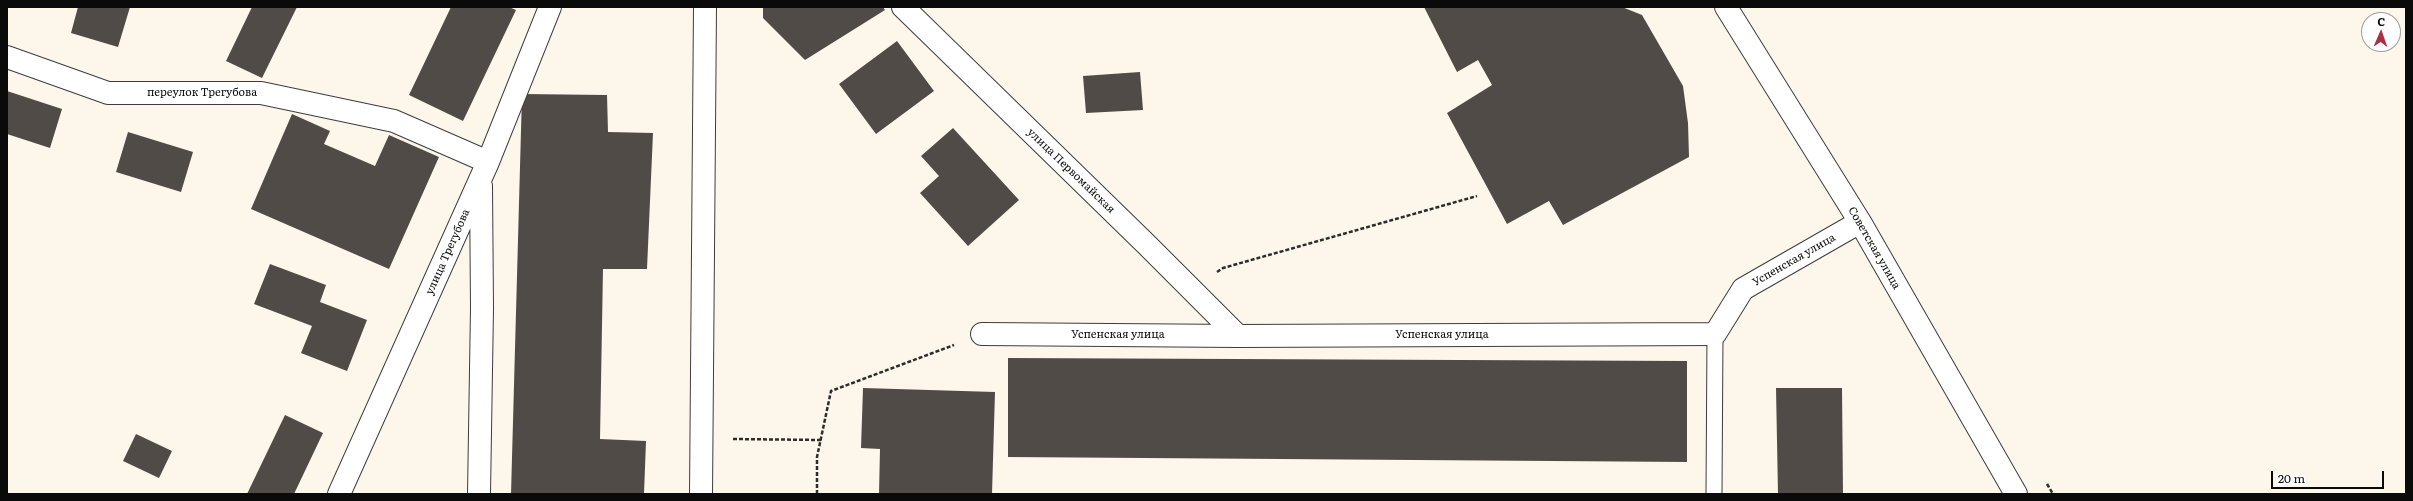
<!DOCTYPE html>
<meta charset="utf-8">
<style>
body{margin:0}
#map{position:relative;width:2413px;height:501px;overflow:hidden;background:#fcf7ea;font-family:Literata,serif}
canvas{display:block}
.frame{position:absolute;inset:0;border:8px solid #0a0a0a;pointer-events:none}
.north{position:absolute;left:2361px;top:12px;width:40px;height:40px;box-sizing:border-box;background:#fff;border:1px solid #9d9d9d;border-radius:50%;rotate:2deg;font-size:11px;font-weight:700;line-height:16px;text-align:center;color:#0a0a0a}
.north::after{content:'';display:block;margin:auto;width:14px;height:18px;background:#a93345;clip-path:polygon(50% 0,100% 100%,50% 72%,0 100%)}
.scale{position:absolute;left:2271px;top:471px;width:113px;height:18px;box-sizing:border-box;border:2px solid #0a0a0a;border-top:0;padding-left:5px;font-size:12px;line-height:14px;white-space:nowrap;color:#0a0a0a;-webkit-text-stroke:3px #fff;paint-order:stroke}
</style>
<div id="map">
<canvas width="2413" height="501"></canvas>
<div class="frame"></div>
<div class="north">С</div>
<div class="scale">20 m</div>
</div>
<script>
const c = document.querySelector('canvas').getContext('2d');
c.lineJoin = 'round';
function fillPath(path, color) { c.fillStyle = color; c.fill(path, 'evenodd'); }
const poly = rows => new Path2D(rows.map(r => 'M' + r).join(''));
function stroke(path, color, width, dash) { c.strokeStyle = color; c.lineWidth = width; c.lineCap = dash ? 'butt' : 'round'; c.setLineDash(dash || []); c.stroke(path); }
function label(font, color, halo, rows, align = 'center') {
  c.font = font + ' Literata,serif'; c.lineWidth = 4; c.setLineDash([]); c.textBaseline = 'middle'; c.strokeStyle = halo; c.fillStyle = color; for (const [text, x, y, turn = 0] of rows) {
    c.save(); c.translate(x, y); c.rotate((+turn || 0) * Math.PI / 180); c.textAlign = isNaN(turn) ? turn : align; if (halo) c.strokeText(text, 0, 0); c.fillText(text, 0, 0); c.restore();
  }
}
fillPath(poly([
 [78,7,130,7,118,47,71,33],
 [252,7,297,7,262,78,226,61],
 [451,7,509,7,516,10,463,121,409,95],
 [763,7,883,7,885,10,805,60,763,18],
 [1424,7,1622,7,1642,15,1683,86,1688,123,1689,157,1563,225,1549,201,1507,224,1447,113,1492,85,1478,60,1457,72],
 [897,41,934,91,876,134,839,84],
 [1140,72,1143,110,1086,113,1083,76],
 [7,91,62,109,50,148,7,134],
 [522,94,607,95,608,132,653,133,647,269,603,269,600,439,646,441,644,494,511,494],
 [292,114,330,131,324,144,375,166,389,135,439,157,389,269,251,209],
 [953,128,1019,200,968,246,920,193,939,176,921,156],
 [128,132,193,152,181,192,116,172],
 [270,264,326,285,320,302,367,320,347,371,301,353,312,326,254,304],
 [1008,358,1687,361,1687,462,1008,457],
 [863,388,995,392,992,494,879,494,880,449,861,448],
 [1776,388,1842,388,1843,494,1778,494],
 [285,415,323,433,294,494,247,494],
 [136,434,172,451,159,478,123,461]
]), '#514b48');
const service = poly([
 [1714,494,1715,334]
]);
const minor = poly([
 [903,7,1147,245,1238,336],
 [1726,7,1860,222,2016,494],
 [7,57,108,93,261,93,394,121,488,162],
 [982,334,1238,336,1715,334,1743,289,1860,222],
 [339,494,488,162,550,7],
 [479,494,482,308,481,186],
 [701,494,705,7]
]);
stroke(service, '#3d3d3d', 17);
stroke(minor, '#3d3d3d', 24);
stroke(poly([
 [1217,272,1223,268,1477,196],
 [733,439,821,440],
 [2047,484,2053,494],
 [817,494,817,457,831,391,954,345]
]), '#2c2c2c', 2.5, [4, 2]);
stroke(service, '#fff', 15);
stroke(minor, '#fff', 22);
label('11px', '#0a0a0a', '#fff', [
 ["переулок Трегубова",202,93],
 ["улица Первомайская",1071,171,44],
 ["Советская улица",1874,248,60],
 ["улица Трегубова",448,252,-66],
 ["Успенская улица",1794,260,-30],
 ["Успенская улица",1118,335],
 ["Успенская улица",1442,335]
]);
</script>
